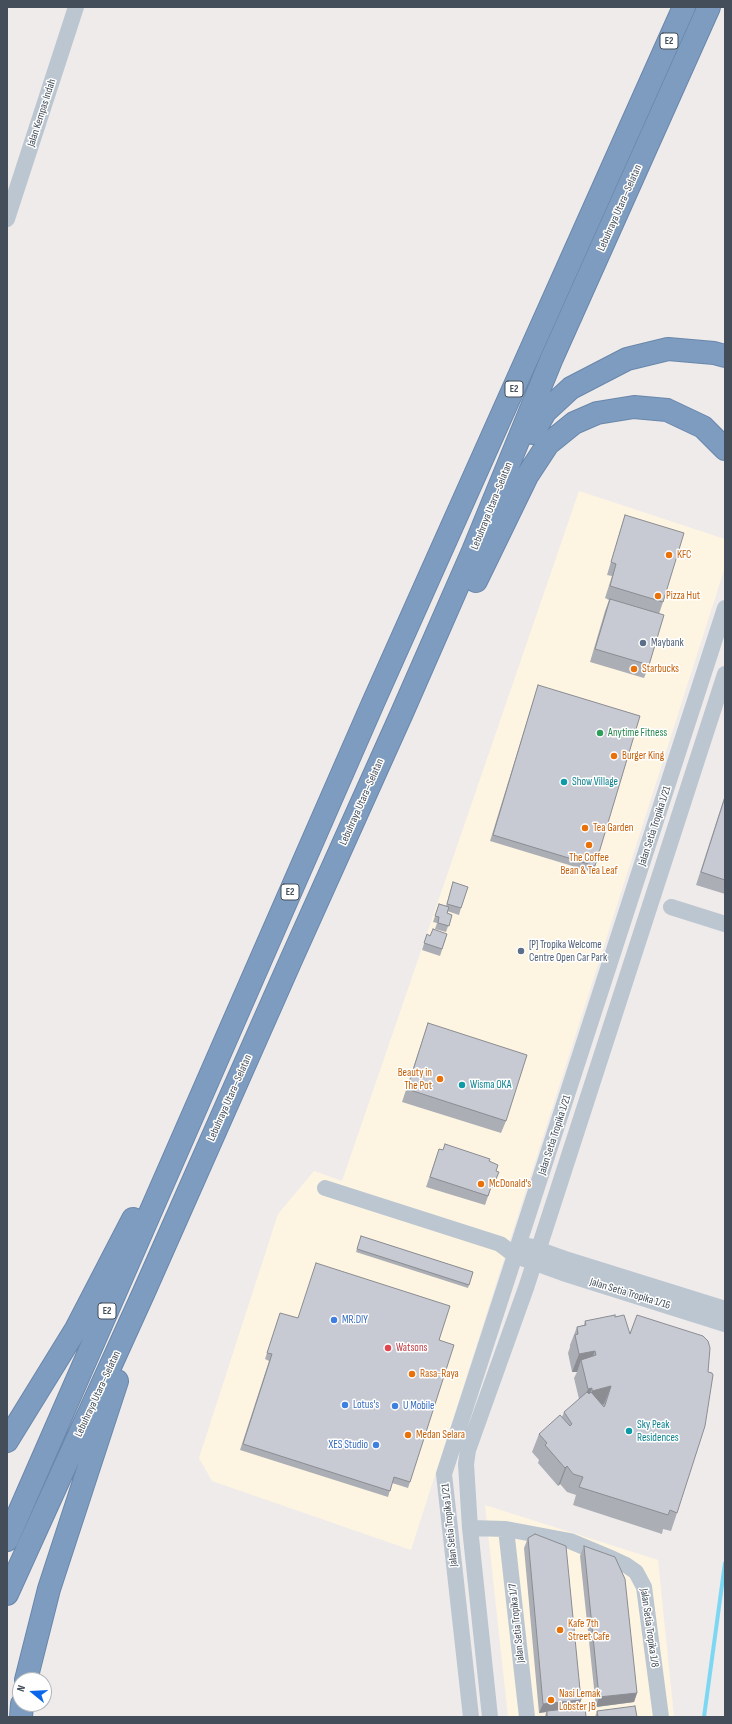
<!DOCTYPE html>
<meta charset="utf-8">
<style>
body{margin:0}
#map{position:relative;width:732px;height:1724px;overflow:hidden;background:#efebeb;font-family:"Sofia Sans Condensed",sans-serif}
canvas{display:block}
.frame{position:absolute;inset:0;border:8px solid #434e5a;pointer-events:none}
.north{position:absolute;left:12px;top:1672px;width:40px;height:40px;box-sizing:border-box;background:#fff;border:1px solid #b4b8bd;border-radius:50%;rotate:288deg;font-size:11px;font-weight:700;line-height:16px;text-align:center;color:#434e5a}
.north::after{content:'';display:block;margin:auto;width:14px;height:18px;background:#0a66ea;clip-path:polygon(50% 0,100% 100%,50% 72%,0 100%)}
</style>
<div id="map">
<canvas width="732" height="1724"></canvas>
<div class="frame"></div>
<div class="north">N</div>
</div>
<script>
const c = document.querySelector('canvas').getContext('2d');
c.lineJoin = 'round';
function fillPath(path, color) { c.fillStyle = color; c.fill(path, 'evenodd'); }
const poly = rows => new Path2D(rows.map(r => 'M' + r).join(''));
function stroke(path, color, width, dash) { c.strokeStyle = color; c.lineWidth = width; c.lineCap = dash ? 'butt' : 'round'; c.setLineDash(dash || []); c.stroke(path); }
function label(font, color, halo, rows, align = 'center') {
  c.font = font + ' "Sofia Sans Condensed",sans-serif'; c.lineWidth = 3; c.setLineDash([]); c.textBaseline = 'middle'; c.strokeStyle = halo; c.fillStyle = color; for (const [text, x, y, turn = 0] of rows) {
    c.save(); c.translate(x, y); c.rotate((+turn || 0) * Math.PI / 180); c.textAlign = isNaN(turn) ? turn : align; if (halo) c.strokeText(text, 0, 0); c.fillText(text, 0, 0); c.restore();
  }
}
fillPath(poly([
 [579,491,725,539,725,567,411,1550,212,1481,199,1458,278,1214,314,1171,342,1181],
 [485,1505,658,1560,674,1717,508,1717]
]), '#fdf5e1');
stroke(poly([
 [704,1717,725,1563]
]), '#7dd7f3', 4);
const highway = poly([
 [533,433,545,412,571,388,627,359,668,349,714,353,725,356],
 [476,581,527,476,548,444,574,423,597,413,634,407,667,410,703,427,725,449],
 [7,1441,76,1329,133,1219],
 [7,1540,373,703,684,7],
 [7,1594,144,1292,291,960,402,713,473,551,552,358,709,7],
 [26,1680,49,1589,117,1381],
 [21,1717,22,1704]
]);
stroke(highway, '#6987ab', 24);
stroke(poly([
 [7,219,76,7],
 [671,907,725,924],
 [325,1188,500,1244,516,1256,563,1273,725,1324],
 [529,1246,568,1260,725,1309],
 [470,1528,506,1529,570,1541,613,1559,626,1565,636,1572,644,1587,661,1717],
 [506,1529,527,1717],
 [471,1717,444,1474,725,608],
 [490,1717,470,1528,466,1464,468,1450,526,1288,725,674]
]), '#bbc6d0', 16);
stroke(highway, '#7e9cc0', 22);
fillPath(poly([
 [625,515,663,602,659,614,649,665,644,678,590,662,605,611,609,600,605,598,612,576,607,575,621,528],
 [538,685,595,866,592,872,490,841],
 [725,795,725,894,696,885],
 [453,882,461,908,459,915,447,911,447,913,452,915,446,932,435,929,437,923,433,922,439,904,446,906],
 [427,934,430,936,447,934,440,956,422,950],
 [428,1023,506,1121,501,1133,402,1102],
 [439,1149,489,1161,496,1171,496,1179,493,1188,491,1188,485,1205,426,1187],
 [361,1236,473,1272,468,1288,356,1252],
 [637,1315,677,1513,671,1531,663,1529,662,1534,573,1505,576,1495,567,1492,560,1484,558,1486,538,1463,539,1460,532,1452,539,1434,562,1417,564,1412,579,1399,574,1378,577,1372,572,1372,568,1353,570,1347,570,1345,577,1327,584,1325,585,1321,615,1317,630,1333],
 [278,1319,439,1340,410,1482,408,1488,392,1483,388,1497,240,1450,269,1361,265,1359],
 [528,1538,581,1700,578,1708,586,1717,545,1717,546,1712,539,1713,524,1548],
 [584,1546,637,1693,634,1702,596,1707,580,1556],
 [597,1711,637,1717,595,1717]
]), '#abaeb5');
fillPath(poly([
 [595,1351,588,1369,581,1360,577,1372,572,1372,579,1354],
 [611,1386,604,1404,586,1409,592,1391],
 [592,1388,585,1406,581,1407,588,1389],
 [567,1466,560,1484,558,1486,565,1468],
 [637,1693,634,1702,596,1707,599,1697],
 [581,1700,578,1709,547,1711,546,1712,539,1713,543,1704]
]), '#8b8d93');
const building = poly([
 [625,515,684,533,663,602,610,586,616,564,611,562,625,515],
 [610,599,664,615,649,665,595,649,610,599],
 [538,685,640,716,595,866,493,835,538,685],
 [725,797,725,880,701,872,725,797],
 [453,882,468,887,461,908,447,904,453,882],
 [439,904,449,907,447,913,452,915,449,926,438,923,439,917,435,916,439,904],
 [433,929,447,934,442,949,424,943,427,934,430,936,433,929],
 [428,1023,527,1055,506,1121,407,1089,428,1023],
 [445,1144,490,1159,489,1161,498,1165,496,1171,499,1172,496,1179,494,1178,488,1196,430,1177,439,1149,443,1150,445,1144],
 [361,1236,473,1272,469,1285,357,1249,361,1236],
 [316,1263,450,1306,439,1340,454,1345,410,1482,394,1477,390,1491,243,1444,272,1354,267,1353,280,1313,298,1318,316,1263],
 [615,1315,615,1317,624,1315,630,1334,637,1315,703,1336,708,1341,710,1348,708,1372,712,1373,713,1375,705,1426,677,1513,670,1510,668,1515,579,1487,583,1477,573,1474,567,1466,565,1468,545,1445,547,1443,539,1434,560,1415,570,1426,572,1424,564,1412,587,1392,589,1394,591,1392,604,1407,605,1405,611,1386,592,1391,592,1388,588,1389,581,1360,596,1355,595,1351,579,1354,575,1335,578,1334,577,1327,586,1325,585,1321,615,1315],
 [535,1534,566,1546,581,1700,543,1704,528,1538,535,1534],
 [584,1546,615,1557,625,1579,637,1693,599,1697,584,1546],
 [635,1706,637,1717,598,1717,597,1711,635,1706],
 [585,1707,586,1717,547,1717,547,1711,585,1707]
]);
fillPath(building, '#c7cad2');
stroke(building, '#8b8d93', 1);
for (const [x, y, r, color] of [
 [669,555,4,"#e8710a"],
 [658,596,4,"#e8710a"],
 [643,643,4,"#5c6f8a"],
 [634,669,4,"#e8710a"],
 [600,733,4,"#2e9e5b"],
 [614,756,4,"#e8710a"],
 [564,782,4,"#0f9aa8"],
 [585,828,4,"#e8710a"],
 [589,845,4,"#e8710a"],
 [521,951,4,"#5c6f8a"],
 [440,1079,4,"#e8710a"],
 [462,1085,4,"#0f9aa8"],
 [481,1184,4,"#e8710a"],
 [334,1320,4,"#3f7fe0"],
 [388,1348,4,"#e0444e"],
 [412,1374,4,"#e8710a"],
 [345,1405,4,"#3f7fe0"],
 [395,1406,4,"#3f7fe0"],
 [629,1431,4,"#0f9aa8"],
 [408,1435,4,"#e8710a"],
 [376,1445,4,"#3f7fe0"],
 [560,1630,4,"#e8710a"],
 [551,1700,4,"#e8710a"]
]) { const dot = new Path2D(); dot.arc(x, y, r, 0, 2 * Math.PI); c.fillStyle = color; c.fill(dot); stroke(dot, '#fff', 1.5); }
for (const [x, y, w] of [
 [669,41,18],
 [514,389,18],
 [290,892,18],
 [107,1311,18]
]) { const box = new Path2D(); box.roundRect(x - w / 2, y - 8, w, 16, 3); c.fillStyle = '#fff'; c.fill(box); stroke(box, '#434e5a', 1); }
label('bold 10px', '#434e5a', null, [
 ["E2",669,41],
 ["E2",514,389],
 ["E2",290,892],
 ["E2",107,1311]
]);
label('11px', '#434e5a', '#fff', [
 ["Jalan Kempas Indah",42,113,-72],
 ["Lebuhraya Utara–Selatan",620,208,-66],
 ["Lebuhraya Utara–Selatan",492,506,-68],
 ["Lebuhraya Utara–Selatan",362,802,-66],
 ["Jalan Setia Tropika 1/21",655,826,-72],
 ["Lebuhraya Utara–Selatan",230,1098,-66],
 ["Jalan Setia Tropika 1/21",555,1135,-72],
 ["Jalan Setia Tropika 1/16",630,1294,17],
 ["Lebuhraya Utara–Selatan",98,1394,-65],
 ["Jalan Setia Tropika 1/21",450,1525,-96],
 ["Jalan Setia Tropika 1/7",517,1623,-96],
 ["Jalan Setia Tropika 1/8",649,1628,82]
]);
label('11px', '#c56008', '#fff', [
 ["KFC",677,555],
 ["Pizza Hut",666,596],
 ["Starbucks",642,669],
 ["Burger King",622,756],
 ["Tea Garden",593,828],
 ["The Coffee",589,858,"center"],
 ["Bean & Tea Leaf",589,871,"center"],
 ["Beauty in",432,1073,"right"],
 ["The Pot",432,1086,"right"],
 ["McDonald's",489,1184],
 ["Rasa-Raya",420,1374],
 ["Medan Selara",416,1435],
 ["Kafe 7th",568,1624],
 ["Street Cafe",568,1637],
 ["Nasi Lemak",559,1694],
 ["Lobster JB",559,1707]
], 'left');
label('11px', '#4e5e75', '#fff', [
 ["Maybank",651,643],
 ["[P] Tropika Welcome",529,945],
 ["Centre Open Car Park",529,958]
], 'left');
label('11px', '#27864d', '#fff', [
 ["Anytime Fitness",608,733]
], 'left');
label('11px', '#0d838f', '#fff', [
 ["Show Village",572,782],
 ["Wisma OKA",470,1085],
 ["Sky Peak",637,1425],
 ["Residences",637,1438]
], 'left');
label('11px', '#366cbe', '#fff', [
 ["MR.DIY",342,1320],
 ["Lotus's",353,1405],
 ["U Mobile",403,1406],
 ["XES Studio",368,1445,"right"]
], 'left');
label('11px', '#be3a42', '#fff', [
 ["Watsons",396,1348]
], 'left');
</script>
